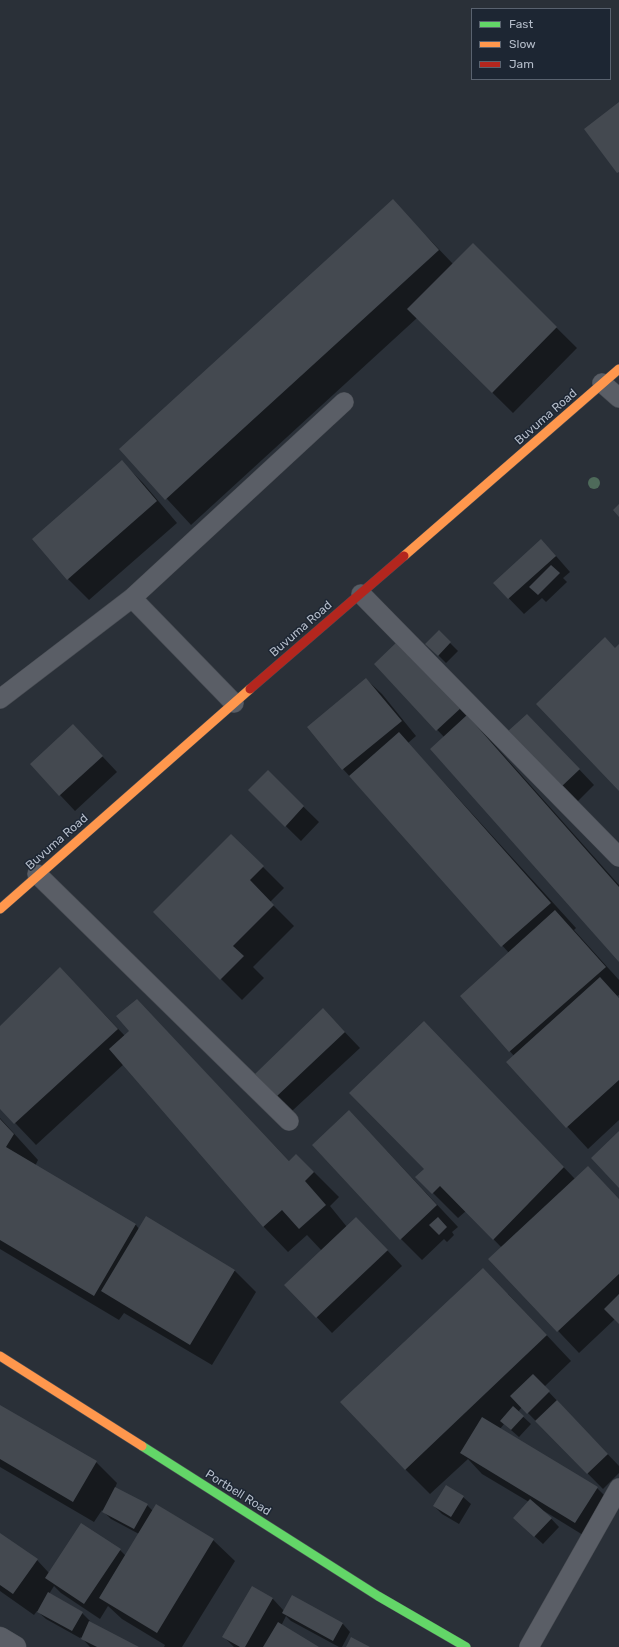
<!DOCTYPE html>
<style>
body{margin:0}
#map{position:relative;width:619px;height:1647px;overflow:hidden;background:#2a3038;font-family:Rubik,sans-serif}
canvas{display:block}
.legend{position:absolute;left:471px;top:8px;width:140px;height:72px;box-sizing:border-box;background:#1d2633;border:1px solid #59626f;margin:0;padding:5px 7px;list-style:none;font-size:12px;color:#b4bcc9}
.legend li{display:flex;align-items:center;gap:8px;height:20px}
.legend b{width:20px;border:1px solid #59626f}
</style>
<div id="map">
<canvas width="619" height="1647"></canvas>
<ul class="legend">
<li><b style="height:5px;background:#63d668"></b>Fast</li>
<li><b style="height:5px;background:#ff974d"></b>Slow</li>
<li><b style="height:5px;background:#b3261e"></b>Jam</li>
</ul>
</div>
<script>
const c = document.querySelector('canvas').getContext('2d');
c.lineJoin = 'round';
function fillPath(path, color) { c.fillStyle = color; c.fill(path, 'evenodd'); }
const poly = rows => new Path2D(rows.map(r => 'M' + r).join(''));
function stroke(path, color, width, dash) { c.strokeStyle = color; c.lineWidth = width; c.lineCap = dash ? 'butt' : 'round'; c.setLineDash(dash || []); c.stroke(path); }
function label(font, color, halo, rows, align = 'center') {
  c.font = font + ' Rubik,sans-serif'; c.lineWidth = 3; c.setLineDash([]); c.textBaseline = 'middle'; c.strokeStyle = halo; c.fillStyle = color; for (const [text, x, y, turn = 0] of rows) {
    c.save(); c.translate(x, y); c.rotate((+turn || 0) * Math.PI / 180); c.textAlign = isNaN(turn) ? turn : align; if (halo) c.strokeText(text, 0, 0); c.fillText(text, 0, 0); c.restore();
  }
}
fillPath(poly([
 [393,201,453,264,473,245,577,348,513,413,417,318,191,525,121,449],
 [122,462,143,483,177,523,89,600,68,579,33,539],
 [556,556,570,572,563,578,567,582,546,602,542,598,524,614,494,583],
 [439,632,458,651,446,663,427,644],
 [400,640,478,722,475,724,492,742,619,885,619,961,444,737,375,664],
 [366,679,382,694,416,736,408,743,576,928,574,930,619,980,619,995,617,996,619,998,619,1120,588,1149,508,1062,514,1056,462,996,509,953,343,769],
 [542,730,594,785,577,802,562,786],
 [88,741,117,772,75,811,31,764],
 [268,772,319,822,301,841,249,790],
 [231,835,284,888,270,902,294,926,253,967,264,978,242,1000,154,912],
 [60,968,125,1036,131,1032,137,1000,290,1162,314,1172,339,1197,330,1206,347,1227,372,1234,402,1266,332,1333,286,1285,322,1251,307,1235,288,1252,263,1226,124,1064,36,1145,0,1107,0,1027],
 [338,1025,360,1048,292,1111,256,1074],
 [449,1048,575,1179,619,1199,619,1323,615,1319,579,1353,490,1259,502,1248,466,1211,458,1218,433,1193,425,1169],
 [0,1118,38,1160,35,1166,136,1225,139,1229,146,1218,235,1271,256,1292,212,1365,124,1313,119,1320,0,1249],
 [370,1133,458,1227,452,1232,454,1235,447,1242,444,1239,422,1260,401,1239],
 [508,1294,571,1361,544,1387,619,1466,619,1473,603,1489,522,1407,518,1412,531,1424,519,1437,504,1424,500,1429,597,1488,618,1509,596,1543,544,1511,559,1527,543,1544,522,1525,529,1502,482,1474,468,1459,430,1494,405,1469],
 [0,1406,96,1462,117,1483,115,1488,147,1505,153,1511,157,1505,213,1540,235,1561,182,1647,164,1647,165,1645,122,1619,108,1606,100,1619,61,1593,54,1586,49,1594,82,1613,90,1621,89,1622,137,1647,90,1647,81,1637,80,1638,46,1619,37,1611,34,1615,0,1591,0,1535,37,1560,49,1573,120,1550,126,1556,139,1534,111,1519,102,1510,94,1522,0,1467],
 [463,1497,471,1504,459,1524,442,1514,434,1506],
 [252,1588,273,1599,284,1611,292,1597,343,1624,350,1632,342,1647,339,1647,291,1621,286,1616,281,1626,317,1647,234,1647,224,1637]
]), '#0007');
fillPath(poly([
 [619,102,619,172,617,173,584,129],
 [393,199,439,250,165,500,119,449],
 [473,243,557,327,492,393,407,309],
 [122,460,157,501,67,580,32,539],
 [619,504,619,517,613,510],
 [541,539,556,556,508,599,493,583],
 [551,565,560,573,538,595,529,587],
 [439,630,451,642,438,656,425,644],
 [605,637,615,648,619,644,619,791,536,704],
 [400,639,463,706,436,731,374,664],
 [366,678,402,721,342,770,307,727],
 [527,714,580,769,561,787,507,732],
 [467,715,619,887,619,962,430,749],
 [73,724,103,756,59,796,30,764],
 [399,732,551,903,501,947,349,776],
 [268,770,304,806,285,827,248,790],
 [231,834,264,866,250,880,274,905,233,946,244,956,220,980,153,912],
 [555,910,606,967,509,1052,460,996],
 [60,967,118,1029,14,1124,0,1109,0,1026],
 [600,977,619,998,619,1080,566,1128,506,1062],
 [137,999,289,1161,296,1154,314,1172,305,1181,326,1205,299,1229,282,1210,263,1227,109,1049,129,1031,116,1016],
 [323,1008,345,1032,276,1097,255,1074],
 [424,1021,564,1167,493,1240,440,1186,432,1194,415,1177,424,1169,349,1093],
 [349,1110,437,1205,400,1240,312,1145],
 [0,1119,14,1134,6,1147,136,1224,94,1296,0,1240],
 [619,1131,619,1188,591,1158],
 [588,1166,619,1199,619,1274,557,1332,488,1259],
 [146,1216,235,1270,190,1345,101,1291],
 [356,1217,388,1250,316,1318,284,1285],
 [438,1217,447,1227,439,1235,429,1225],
 [483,1268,547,1335,405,1470,340,1402],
 [619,1294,619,1324,604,1309],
 [533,1374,550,1391,527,1414,510,1396],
 [557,1400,608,1454,587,1474,535,1421],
 [0,1405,97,1461,73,1502,0,1459],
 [513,1406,524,1416,511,1430,500,1421],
 [482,1417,598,1487,575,1523,460,1453],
 [446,1485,464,1496,451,1517,433,1506],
 [115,1487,148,1504,134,1529,102,1512],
 [530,1499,552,1518,534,1537,513,1518],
 [156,1504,214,1539,157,1633,99,1598],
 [81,1523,121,1549,84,1604,45,1578],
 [0,1533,38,1559,13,1594,0,1585],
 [252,1586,273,1598,245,1647,240,1647,222,1637],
 [48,1592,83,1612,72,1631,37,1612],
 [292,1595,343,1623,333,1641,282,1613],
 [89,1621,139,1647,97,1647,81,1639],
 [278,1622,319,1647,263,1647],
 [351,1637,370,1647,346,1647]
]), '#444950');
const lane = poly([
 [602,383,619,398],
 [361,594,619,857],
 [132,598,234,703],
 [0,699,132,598,344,402],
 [37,874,289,1121],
 [529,1647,619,1488]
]);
const street = poly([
 [0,1638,15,1647]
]);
const fast = poly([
 [142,1446,378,1596,466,1647]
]);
const slow = poly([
 [404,556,619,369],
 [0,909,250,689],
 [0,1356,142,1446]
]);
const jam = poly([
 [250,689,404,556]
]);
stroke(lane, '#484c53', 20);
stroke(street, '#484c53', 23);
stroke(fast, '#484c53', 10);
stroke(slow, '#484c53', 10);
stroke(jam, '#484c53', 10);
stroke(lane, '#5a5e66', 19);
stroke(street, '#5a5e66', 22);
stroke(fast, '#63d668', 9);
stroke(slow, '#ff974d', 9);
stroke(jam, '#b3261e', 9);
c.fillStyle = '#4e6a5a';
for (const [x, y] of [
 [594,483]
]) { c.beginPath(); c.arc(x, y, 6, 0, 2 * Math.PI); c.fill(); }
label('12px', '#b4bcc9', '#1d2633', [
 ["Buvuma Road",546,417,-41],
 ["Buvuma Road",301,629,-41],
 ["Buvuma Road",57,842,-41],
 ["Portbell Road",238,1493,32]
]);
</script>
